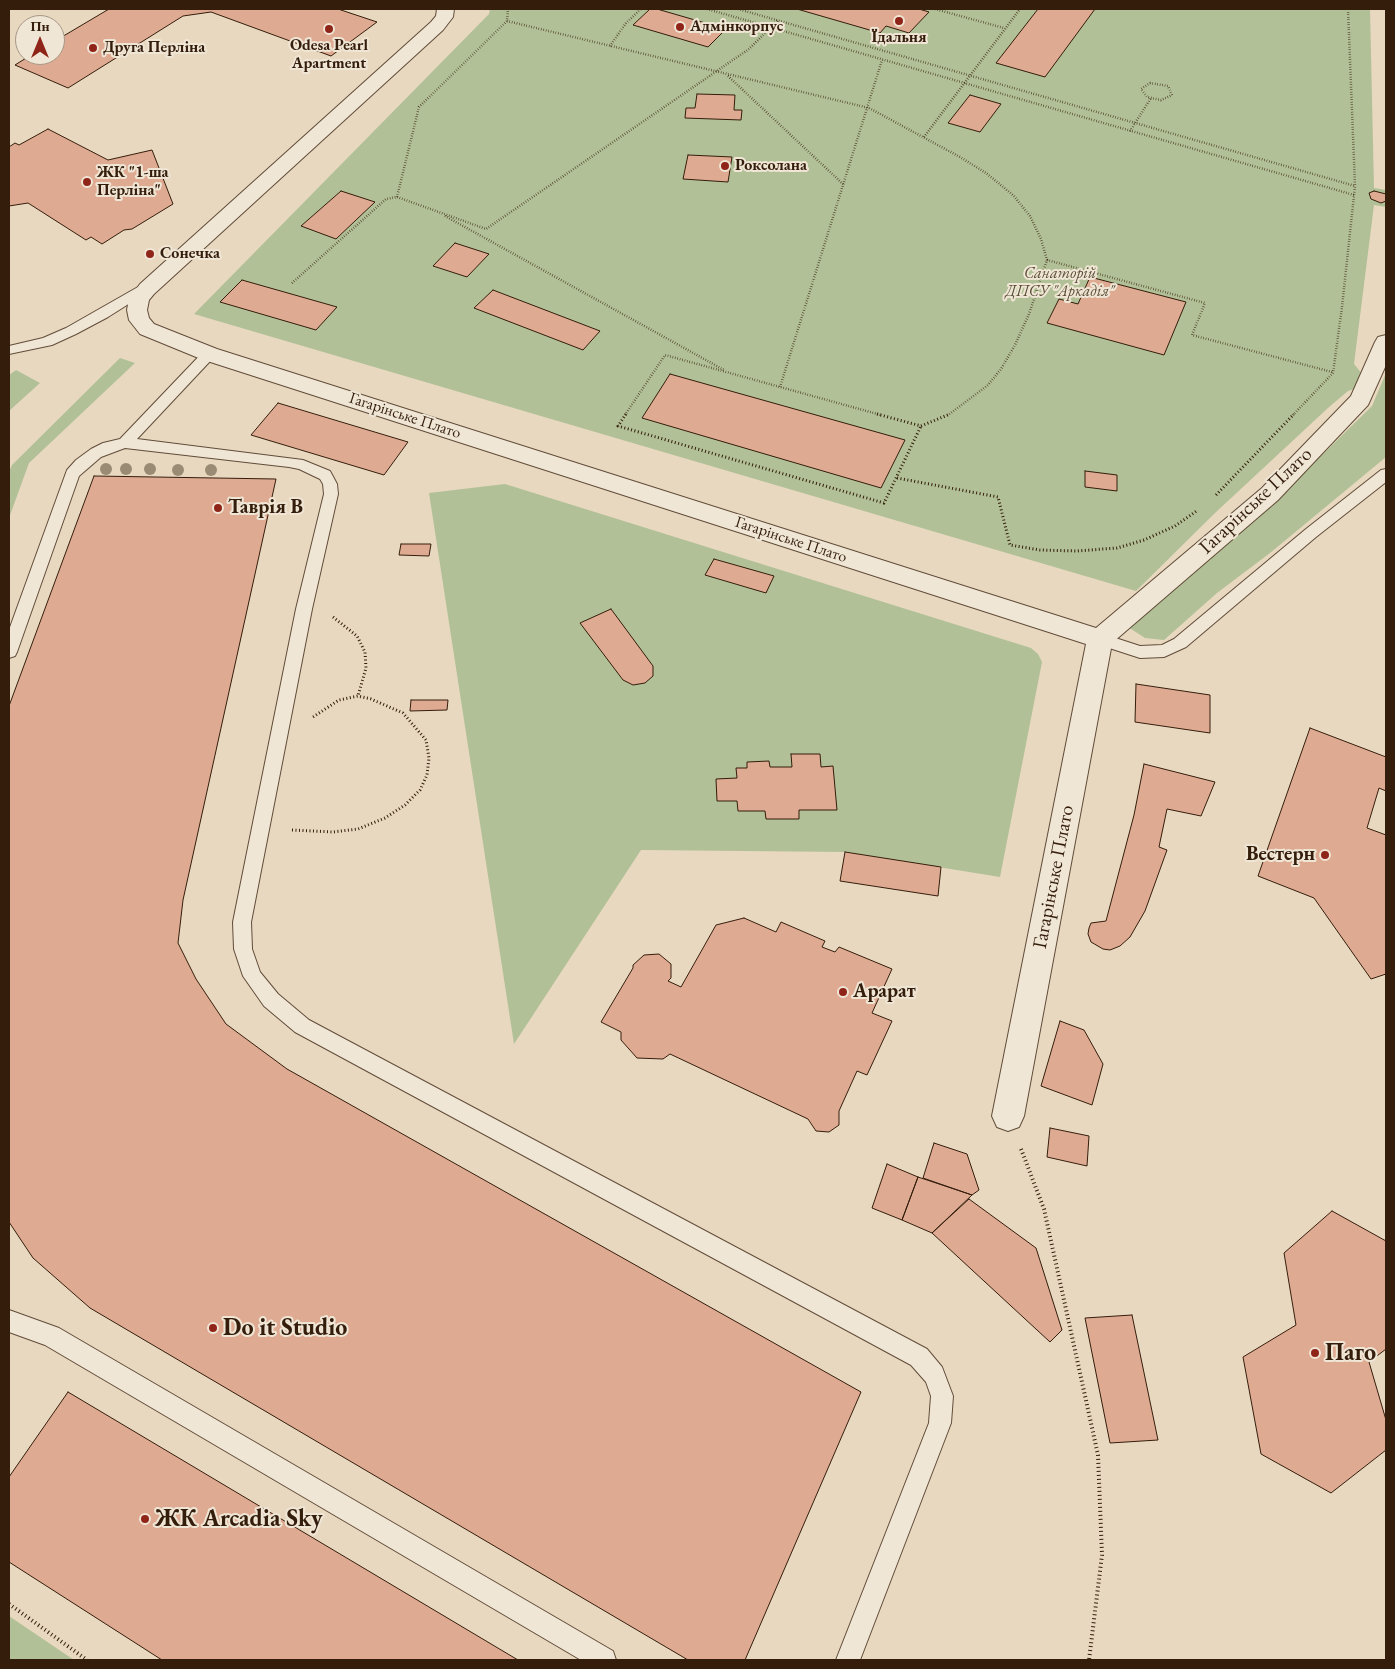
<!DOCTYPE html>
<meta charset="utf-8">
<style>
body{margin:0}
#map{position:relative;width:1395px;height:1669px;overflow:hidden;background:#e8d8c0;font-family:"EB Garamond",serif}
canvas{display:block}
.frame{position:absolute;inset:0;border:10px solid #341d0b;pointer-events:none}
.north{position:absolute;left:15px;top:15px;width:50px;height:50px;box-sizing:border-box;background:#f0e6d6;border:1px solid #a59685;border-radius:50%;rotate:0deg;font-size:14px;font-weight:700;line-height:20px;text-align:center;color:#341d0b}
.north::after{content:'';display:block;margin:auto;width:18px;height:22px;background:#8f2418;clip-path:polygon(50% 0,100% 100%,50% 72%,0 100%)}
</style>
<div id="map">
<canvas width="1395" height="1669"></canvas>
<div class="frame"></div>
<div class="north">Пн</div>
</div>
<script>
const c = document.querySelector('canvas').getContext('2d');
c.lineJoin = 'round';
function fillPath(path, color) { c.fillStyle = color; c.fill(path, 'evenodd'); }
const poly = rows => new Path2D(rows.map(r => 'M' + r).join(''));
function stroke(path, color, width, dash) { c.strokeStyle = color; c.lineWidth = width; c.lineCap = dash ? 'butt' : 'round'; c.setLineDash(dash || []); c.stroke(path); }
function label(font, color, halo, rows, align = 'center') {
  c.font = font + ' "EB Garamond",serif'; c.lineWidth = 4; c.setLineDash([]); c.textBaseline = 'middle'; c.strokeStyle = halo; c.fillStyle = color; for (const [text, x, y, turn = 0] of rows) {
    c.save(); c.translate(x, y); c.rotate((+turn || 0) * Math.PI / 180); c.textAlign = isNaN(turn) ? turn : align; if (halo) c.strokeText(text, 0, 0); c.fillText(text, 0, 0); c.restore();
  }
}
fillPath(poly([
 [490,9,1370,9,1374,188,1386,190,1386,207,1374,205,1354,364,1363,375,1360,387,1348,391,1328,408,1215,513,1136,591,194,314,489,14],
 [120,358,135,363,29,463,9,518,9,472,12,465],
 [16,370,40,383,9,411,9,375],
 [1386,373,1386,457,1270,553,1217,593,1164,640,1145,638,1128,627,1275,501,1372,406],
 [505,484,1031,648,1038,654,1042,662,1000,877,845,852,641,850,514,1044,429,493],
 [9,1616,74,1660,9,1660]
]), '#b1c096');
const building = poly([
 [109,9,338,9,377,22,331,56,211,12,183,16,68,88,15,65,31,55,55,55,55,41,109,9],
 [650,9,657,9,726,29,708,47,633,25,650,9],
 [797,9,919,9,929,12,909,33,886,26,880,33,797,9],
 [1038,9,1095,9,1045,77,996,63,1038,9],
 [697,94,735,95,734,110,742,110,741,120,685,118,686,108,695,108,697,94],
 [970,95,1001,104,980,132,948,123,970,95],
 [48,129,108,160,152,150,173,204,132,229,124,230,102,244,91,237,86,240,28,203,9,206,9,147,15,143,19,145,48,129],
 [688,155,732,157,728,182,683,179,688,155],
 [341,191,375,202,336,239,301,226,341,191],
 [1374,191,1386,194,1386,201,1381,203,1371,199,1369,193,1374,191],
 [455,243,489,254,467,277,433,266,455,243],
 [1090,277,1186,302,1164,355,1047,323,1059,299,1078,304,1090,277],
 [242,280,337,307,316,330,220,302,242,280],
 [493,290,600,331,583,350,474,308,493,290],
 [670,374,905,440,881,488,642,418,670,374],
 [278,403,408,442,384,475,251,435,278,403],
 [1085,471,1117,475,1117,491,1085,487,1085,471],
 [94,476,276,479,183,900,178,943,196,979,226,1024,287,1069,861,1392,745,1660,688,1660,90,1308,33,1258,9,1222,9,706,94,476],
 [401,544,431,544,429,556,399,555,401,544],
 [714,559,774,576,766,593,705,575,714,559],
 [611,609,653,666,653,676,645,683,633,685,623,680,580,623,611,609],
 [1136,684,1210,695,1210,733,1135,722,1136,684],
 [411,700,448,700,447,710,410,711,411,700],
 [1310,728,1386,757,1386,791,1379,788,1367,828,1386,835,1386,974,1371,979,1314,898,1258,876,1310,728],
 [791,754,820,754,821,767,833,766,837,810,799,810,799,819,766,819,765,811,738,811,737,801,717,801,716,779,737,778,736,768,747,768,747,762,769,761,770,767,792,767,791,754],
 [1144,764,1215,782,1201,816,1167,809,1159,847,1167,850,1145,911,1130,937,1120,946,1110,950,1103,949,1091,942,1088,934,1089,928,1091,923,1106,921,1134,815,1144,764],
 [845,852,941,867,938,896,840,881,845,852],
 [744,918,776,932,781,922,825,941,822,947,835,952,839,947,892,969,872,1013,892,1021,867,1075,857,1071,839,1111,839,1125,829,1132,816,1131,808,1119,670,1054,663,1059,637,1058,621,1040,621,1032,601,1022,633,968,633,965,644,955,659,954,671,964,671,978,668,981,681,987,716,925,744,918],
 [1060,1021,1084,1030,1103,1064,1092,1105,1041,1086,1060,1021],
 [1050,1128,1089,1136,1087,1166,1047,1157,1050,1128],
 [934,1143,967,1154,979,1190,972,1195,923,1178,934,1143],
 [887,1164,918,1177,902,1220,872,1208,887,1164],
 [918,1177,972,1195,932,1233,902,1220,918,1177],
 [969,1199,1036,1248,1062,1330,1050,1342,932,1233,969,1199],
 [1332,1211,1386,1241,1386,1349,1369,1362,1386,1420,1386,1450,1331,1493,1261,1454,1243,1357,1296,1325,1284,1253,1332,1211],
 [1132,1315,1158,1440,1110,1443,1085,1318,1132,1315],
 [68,1392,518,1660,162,1660,9,1562,9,1477,68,1392]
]);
fillPath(building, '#deaa92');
stroke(building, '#341d0b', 1);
const lane = poly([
 [152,279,159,283,157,286,108,317,76,334,52,345,9,354,9,346,43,338,66,328,152,279],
 [209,350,214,351,216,354,214,357,137,439,303,460,330,471,337,484,338,494,312,609,251,922,252,949,260,972,278,994,309,1020,927,1349,942,1367,953,1396,951,1423,860,1660,836,1660,929,1423,931,1396,926,1382,911,1365,295,1032,264,1006,243,976,234,949,233,922,296,609,324,494,323,484,320,479,299,469,289,467,125,448,101,457,79,476,17,652,15,656,9,658,9,630,67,470,76,460,91,449,103,443,120,439,204,351,209,350],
 [1386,469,1386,482,1316,537,1186,647,1164,657,1140,658,1094,643,1092,639,1094,635,1100,633,1140,646,1162,645,1174,639,1306,529,1381,470,1386,469],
 [9,1310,59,1328,613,1651,616,1660,581,1660,45,1345,9,1332,9,1310]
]);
const street = poly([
 [437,9,454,9,453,17,443,30,154,294,149,300,147,310,149,318,154,324,217,349,1096,628,1262,488,1351,396,1375,342,1378,337,1386,335,1386,365,1368,405,1278,500,1112,643,1024,1116,1019,1127,1008,1131,997,1127,992,1116,1086,644,201,359,140,334,129,320,127,310,129,299,140,284,431,22,436,16,437,9]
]);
stroke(lane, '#614c38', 2);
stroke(street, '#614c38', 2);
stroke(poly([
 [707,9,1354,195],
 [738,9,1355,186],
 [935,9,1004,28],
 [507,21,869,108,960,157,986,173,1013,195,1030,216,1041,239,1047,260,1029,314,1015,345,1001,369,988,385,948,415],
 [610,46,626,23,641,9],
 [728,76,844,185],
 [1150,83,1168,86,1172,95,1161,100,1147,97,1141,89,1150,83],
 [1130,131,1151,98],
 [924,137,1020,9],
 [397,197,419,107,507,21,508,9],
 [445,216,724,370],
 [1047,260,1205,303,1192,335,1332,372],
 [292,283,386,199,397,197,486,229,749,49,778,20],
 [780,387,882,60],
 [625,415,665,355,881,415],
 [1293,415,1333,373,1342,307,1355,186,1348,9]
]), '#341d0b', 2.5, [0.5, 2]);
stroke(poly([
 [626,414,618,426,884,503,921,426],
 [877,414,921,426],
 [921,426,950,414],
 [897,478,998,497,1010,545,1040,550,1077,551,1117,548,1144,540,1175,526,1198,510],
 [1216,495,1294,414],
 [333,617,357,636,365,652,366,668,358,696],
 [292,830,333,832,358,829,385,818,405,805,420,790,427,775,429,758,426,740,403,713,371,699,358,696,339,700,313,717]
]), '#341d0b', 3, [1, 2.5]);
stroke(poly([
 [1021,1149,1044,1209,1098,1455,1102,1555,1089,1660],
 [9,1604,87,1660]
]), '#341d0b', 4, [1, 3]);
fillPath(lane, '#f0e6d6');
fillPath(street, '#f0e6d6');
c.fillStyle = '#9a8c74';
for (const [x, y] of [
 [106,469],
 [126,469],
 [150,469],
 [178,470],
 [211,470]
]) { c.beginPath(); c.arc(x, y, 6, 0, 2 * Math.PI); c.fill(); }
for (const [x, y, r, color] of [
 [899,21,5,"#8f2418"],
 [680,27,5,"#8f2418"],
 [329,29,5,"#8f2418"],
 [93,48,5,"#8f2418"],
 [725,166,5,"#8f2418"],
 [87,182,5,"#8f2418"],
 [150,254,5,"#8f2418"],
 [218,508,5,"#8f2418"],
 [1325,855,5,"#8f2418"],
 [843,992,5,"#8f2418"],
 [213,1328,5,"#8f2418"],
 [1315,1353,5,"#8f2418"],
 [145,1519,5,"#8f2418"]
]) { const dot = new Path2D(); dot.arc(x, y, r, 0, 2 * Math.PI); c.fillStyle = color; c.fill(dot); stroke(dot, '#f0e6d6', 2); }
label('bold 16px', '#341d0b', '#f0e6d6', [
 ["Адмінкорпус",690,27],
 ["Їдальня",899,38,"center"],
 ["Odesa Pearl",329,46,"center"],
 ["Apartment",329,64,"center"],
 ["Друга Перліна",103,48],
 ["Роксолана",735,166],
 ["ЖК \"1-ша",97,173],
 ["Перліна\"",97,191],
 ["Сонечка",160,254]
], 'left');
label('italic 16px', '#5a4e35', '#f0e6d6', [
 ["Санаторій",1060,274],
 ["ДПСУ \"Аркадія\"",1060,292]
]);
label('16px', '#341d0b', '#f0e6d6', [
 ["Гагарінське Плато",405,416,18],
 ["Гагарінське Плато",791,540,18]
]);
label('20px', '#341d0b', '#f0e6d6', [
 ["Гагарінське Плато",1256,501,-43],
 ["Гагарінське Плато",1054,877,-79]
]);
label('bold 20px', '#341d0b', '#f0e6d6', [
 ["Таврія В",228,508],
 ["Вестерн",1315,855,"right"],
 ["Арарат",853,992]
], 'left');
label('bold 24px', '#341d0b', '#f0e6d6', [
 ["Do it Studio",223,1328],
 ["Паго",1325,1353],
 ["ЖК Arcadia Sky",155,1519]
], 'left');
</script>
